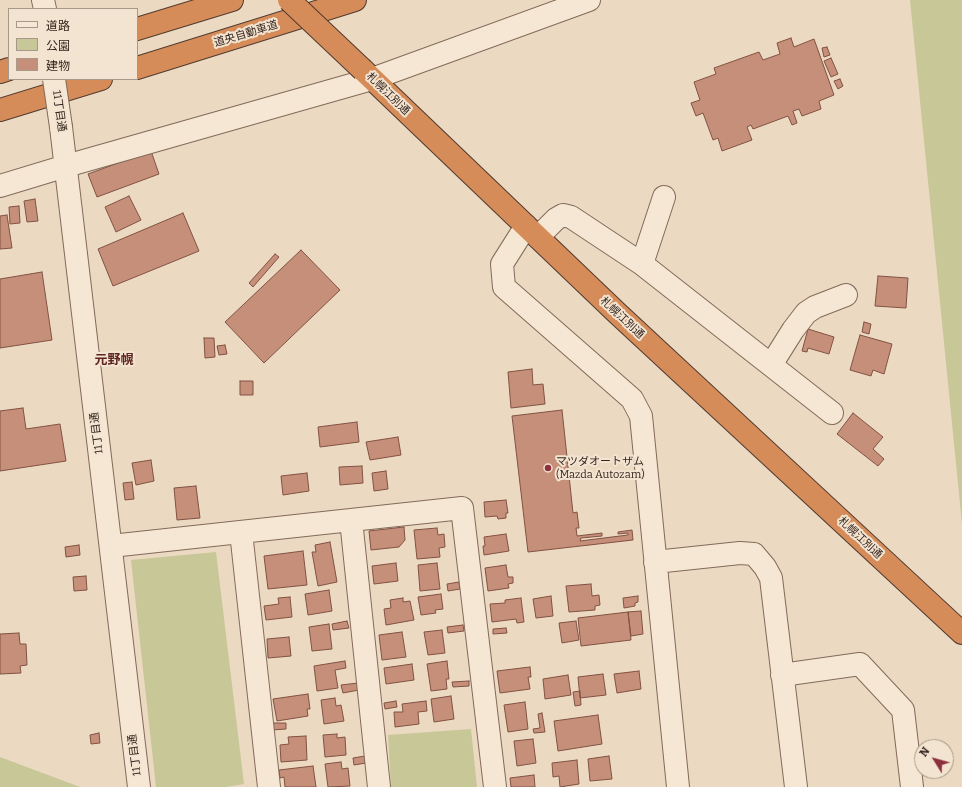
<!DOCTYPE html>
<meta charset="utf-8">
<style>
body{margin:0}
#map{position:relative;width:962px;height:787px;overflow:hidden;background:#ebd9c2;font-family:Bitter,"Noto Sans JP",serif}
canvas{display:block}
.legend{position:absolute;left:8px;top:8px;width:130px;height:72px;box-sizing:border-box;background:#f3e4d1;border:1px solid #a79889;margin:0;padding:5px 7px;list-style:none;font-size:12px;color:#34251e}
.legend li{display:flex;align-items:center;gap:8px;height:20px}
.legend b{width:20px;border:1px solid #a79889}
.north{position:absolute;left:914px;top:739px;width:40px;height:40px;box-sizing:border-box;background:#f3e4d1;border:1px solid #a79889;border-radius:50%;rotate:307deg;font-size:11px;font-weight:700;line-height:16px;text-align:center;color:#34251e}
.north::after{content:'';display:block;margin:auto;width:14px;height:18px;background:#8e2f3d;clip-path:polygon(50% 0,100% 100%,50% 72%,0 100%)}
</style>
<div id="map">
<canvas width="962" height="787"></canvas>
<ul class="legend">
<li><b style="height:5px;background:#f6e7d4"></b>道路</li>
<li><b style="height:11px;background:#c8c797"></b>公園</li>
<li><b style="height:11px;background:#c68f7a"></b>建物</li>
</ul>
<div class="north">N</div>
</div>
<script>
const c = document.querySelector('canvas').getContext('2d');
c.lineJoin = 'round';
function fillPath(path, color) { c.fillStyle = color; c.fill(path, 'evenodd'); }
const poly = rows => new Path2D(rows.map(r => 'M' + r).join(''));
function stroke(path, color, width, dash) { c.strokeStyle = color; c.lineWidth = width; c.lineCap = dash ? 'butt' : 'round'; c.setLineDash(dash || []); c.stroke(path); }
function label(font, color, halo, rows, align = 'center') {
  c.font = font + ' Bitter,"Noto Sans JP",serif'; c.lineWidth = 4; c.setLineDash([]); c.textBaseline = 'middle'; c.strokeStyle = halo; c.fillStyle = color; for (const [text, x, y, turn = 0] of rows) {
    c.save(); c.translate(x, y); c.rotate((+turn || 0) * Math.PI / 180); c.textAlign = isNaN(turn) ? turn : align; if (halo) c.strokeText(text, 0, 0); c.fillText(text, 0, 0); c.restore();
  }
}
fillPath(poly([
 [910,0,962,0,962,524],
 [216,552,244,784,226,787,156,787,131,560],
 [471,729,477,787,391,787,388,735],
 [0,757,80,787,0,787]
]), '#c8c797');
const building = poly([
 [791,38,794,47,814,39,834,95,819,101,821,109,802,116,799,109,793,111,797,123,792,125,788,116,753,129,751,125,747,127,752,140,722,151,718,138,713,140,703,113,696,116,691,103,700,100,694,82,716,74,714,68,759,52,763,60,780,54,777,43,791,38],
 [827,47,830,55,824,57,822,48,827,47],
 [831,58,838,74,831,77,824,61,831,58],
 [840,79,843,86,838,89,834,81,840,79],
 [151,151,159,174,97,197,88,174,151,151],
 [129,196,141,220,116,232,105,207,129,196],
 [35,199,38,221,27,222,24,201,35,199],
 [19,206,20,223,10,224,9,207,19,206],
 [183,213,199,251,113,286,98,249,183,213],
 [7,215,12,248,0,249,0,216,7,215],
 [301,250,340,290,264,363,225,322,301,250],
 [275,254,279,257,253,287,249,283,275,254],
 [42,272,52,340,0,348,0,279,42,272],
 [878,276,908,278,906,308,875,306,878,276],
 [864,322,871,324,869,334,862,332,864,322],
 [808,329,834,337,829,354,808,348,807,352,802,351,808,329],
 [860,335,892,344,884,374,873,370,871,376,850,370,860,335],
 [204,338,214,338,215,357,205,358,204,338],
 [225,345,227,354,219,355,217,346,225,345],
 [532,369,533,385,543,384,545,404,511,408,508,372,532,369],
 [240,381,253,381,253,395,240,395,240,381],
 [23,408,26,429,60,424,66,461,0,471,0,411,23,408],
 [562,410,573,513,577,512,579,528,576,528,577,536,602,533,602,536,581,538,580,541,628,535,628,533,618,534,618,532,632,530,633,540,528,552,512,416,562,410],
 [853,413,883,437,873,449,884,459,878,466,837,434,853,413],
 [357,422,359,442,320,447,318,427,357,422],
 [398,437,401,455,370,460,366,442,398,437],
 [151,460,154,481,136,485,132,463,151,460],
 [362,466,363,483,340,485,339,467,362,466],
 [386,471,388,489,374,491,372,473,386,471],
 [307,473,309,491,283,495,281,476,307,473],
 [132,482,134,499,125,500,123,483,132,482],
 [196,486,200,518,177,520,174,488,196,486],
 [506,500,508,513,506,513,506,518,498,519,497,516,485,517,484,502,506,500],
 [404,527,405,540,399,547,371,550,369,531,404,527],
 [437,528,438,535,444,534,445,547,439,548,440,557,417,559,414,530,437,528],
 [506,534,509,551,484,555,483,546,485,546,484,537,506,534],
 [330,542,337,582,318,586,312,552,316,552,315,545,330,542],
 [79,545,80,555,66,557,65,547,79,545],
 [303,551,307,585,268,589,264,556,303,551],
 [396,563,398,581,374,584,372,566,396,563],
 [437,563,440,589,420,591,418,565,437,563],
 [506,565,508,577,513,577,513,583,508,584,509,588,488,591,485,568,506,565],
 [86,576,87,590,74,591,73,577,86,576],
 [459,582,460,589,448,591,447,584,459,582],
 [591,584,592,596,599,595,600,605,595,606,595,610,569,612,566,586,591,584],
 [329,590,332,611,308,615,305,594,329,590],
 [441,594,443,609,435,610,436,613,421,615,418,597,441,594],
 [551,596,553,616,536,618,533,599,551,596],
 [638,596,638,602,635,603,635,606,624,608,623,598,638,596],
 [290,597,292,617,266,620,264,606,279,604,278,598,290,597],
 [403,598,403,602,410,601,414,620,386,625,384,609,391,608,390,600,403,598],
 [521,598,524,622,517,623,516,619,492,622,490,604,505,603,505,600,521,598],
 [641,611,643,634,631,636,628,612,641,611],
 [628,612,631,640,581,646,578,618,628,612],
 [347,621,349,628,333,630,332,624,347,621],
 [576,621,579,640,562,643,559,623,576,621],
 [329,624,332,649,312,651,309,627,329,624],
 [463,625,464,631,448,633,447,627,463,625],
 [506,628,507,633,493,634,493,629,506,628],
 [442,630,445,653,428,655,424,632,442,630],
 [402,632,406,657,382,660,379,635,402,632],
 [19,633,20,644,26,644,27,665,20,666,21,673,0,674,0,634,19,633],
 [289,637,291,656,268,658,267,639,289,637],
 [345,661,346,668,335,670,338,688,317,691,314,666,345,661],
 [447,661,449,679,446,679,447,689,431,691,427,664,447,661],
 [412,664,414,680,386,684,384,668,412,664],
 [530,667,531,677,528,677,530,689,500,693,497,671,530,667],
 [639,671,641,689,617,693,614,674,639,671],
 [603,674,606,695,580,698,578,677,603,674],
 [568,675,571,695,545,699,543,679,568,675],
 [469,681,469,686,453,687,452,682,469,681],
 [358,683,359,690,343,693,341,685,358,683],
 [580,691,581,705,575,706,573,692,580,691],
 [308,694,310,709,307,709,308,716,277,721,273,699,308,694],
 [451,696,454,719,434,722,431,699,451,696],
 [335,698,336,706,341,705,344,721,324,724,321,700,335,698],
 [396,701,397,707,385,709,384,703,396,701],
 [426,701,427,711,418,712,419,724,395,727,394,712,403,712,402,704,426,701],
 [525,702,528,729,508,732,504,705,525,702],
 [542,713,545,732,534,733,533,729,540,728,538,714,542,713],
 [598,715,602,744,558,751,554,721,598,715],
 [272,723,286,723,286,729,272,730,272,723],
 [99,733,100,743,91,744,90,735,99,733],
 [337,734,337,738,345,737,346,755,325,757,323,735,337,734],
 [306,736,307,760,281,762,280,745,289,744,288,737,306,736],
 [533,739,536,763,517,766,514,741,533,739],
 [365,756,366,763,354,765,353,758,365,756],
 [609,756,612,779,590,781,588,759,609,756],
 [577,760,579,784,560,787,559,776,553,777,552,763,577,760],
 [341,762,342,769,348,768,350,786,328,787,325,764,341,762],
 [313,766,316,787,285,787,284,777,280,778,279,770,313,766],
 [534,775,535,787,511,787,510,778,534,775]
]);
fillPath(building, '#c68f7a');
stroke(building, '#815242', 1);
const minor = poly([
 [43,0,45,9],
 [61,127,139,787],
 [0,186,66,166,372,79,589,0],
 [526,226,502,264,504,287,632,399,641,416,678,787],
 [538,237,556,219,563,215,571,217,642,264,832,413],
 [642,264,664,197],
 [771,365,793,330,806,313,815,307,846,295],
 [351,520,379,787],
 [241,532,269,787],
 [111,546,462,508,495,787],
 [655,562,740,553,754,554,765,567,771,578,796,787],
 [782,675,860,664,903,710,912,787]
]);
const highway = poly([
 [137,29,232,0],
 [137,68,355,0],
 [363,70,617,313,962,633],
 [0,72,9,69],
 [0,110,101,79]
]);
stroke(minor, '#836a5a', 24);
stroke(highway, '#513a2f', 24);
stroke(minor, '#f6e7d4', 22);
stroke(highway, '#d58c58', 22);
const minorBridge = poly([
 [54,79,61,127]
]);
const highwayBridge = poly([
 [289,0,363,70]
]);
stroke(minorBridge, '#836a5a', 24, []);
stroke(highwayBridge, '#513a2f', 24, []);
stroke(minorBridge, '#f6e7d4', 22);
stroke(highwayBridge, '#d58c58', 22);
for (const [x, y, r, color] of [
 [548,468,4,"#8e2f3d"]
]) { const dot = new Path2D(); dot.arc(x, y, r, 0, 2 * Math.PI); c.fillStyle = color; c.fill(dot); stroke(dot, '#f3e4d1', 1.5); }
label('11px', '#34251e', '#f3e4d1', [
 ["道央自動車道",246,34,-17],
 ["札幌江別通",388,94,44],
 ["11丁目通",59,111,82],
 ["札幌江別通",622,318,43],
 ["11丁目通",97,433,-97],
 ["札幌江別通",860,538,43],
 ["11丁目通",135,755,-97]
]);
label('11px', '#34251e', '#f3e4d1', [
 ["マツダオートザム",556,462],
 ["(Mazda Autozam)",556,475]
], 'left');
label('bold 13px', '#5e2420', '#f3e4d1', [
 ["元野幌",114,360]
]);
</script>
